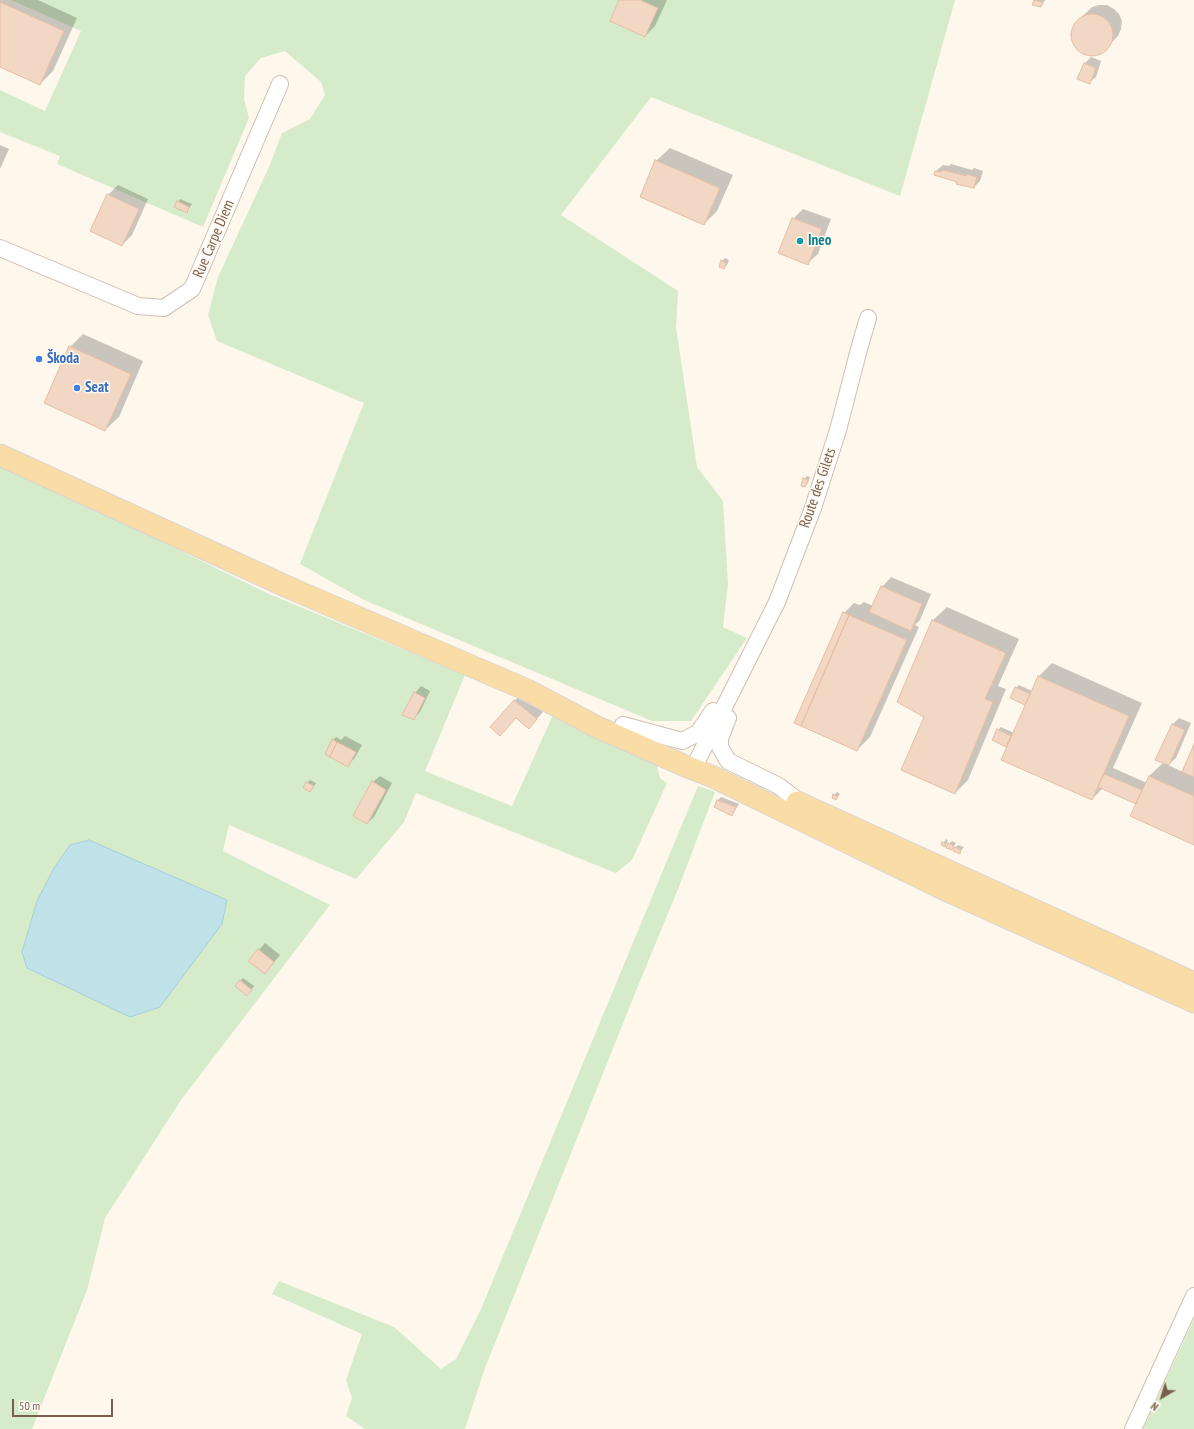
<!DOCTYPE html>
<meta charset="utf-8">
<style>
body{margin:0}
#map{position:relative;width:1194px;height:1429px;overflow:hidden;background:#fdf7ec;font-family:"PT Sans Narrow",sans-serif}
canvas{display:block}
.north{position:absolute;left:1142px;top:1377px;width:40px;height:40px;-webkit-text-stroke:3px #fffbf3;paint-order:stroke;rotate:218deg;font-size:11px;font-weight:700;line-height:16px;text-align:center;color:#795e4e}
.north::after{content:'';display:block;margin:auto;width:14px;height:18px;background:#795e4e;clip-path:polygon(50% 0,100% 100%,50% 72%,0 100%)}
.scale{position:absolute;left:12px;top:1399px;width:101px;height:18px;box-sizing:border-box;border:2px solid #795e4e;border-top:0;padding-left:5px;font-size:12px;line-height:14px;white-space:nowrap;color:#795e4e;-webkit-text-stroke:3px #fffbf3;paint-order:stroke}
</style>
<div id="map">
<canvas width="1194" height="1429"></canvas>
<div class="north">N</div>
<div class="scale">50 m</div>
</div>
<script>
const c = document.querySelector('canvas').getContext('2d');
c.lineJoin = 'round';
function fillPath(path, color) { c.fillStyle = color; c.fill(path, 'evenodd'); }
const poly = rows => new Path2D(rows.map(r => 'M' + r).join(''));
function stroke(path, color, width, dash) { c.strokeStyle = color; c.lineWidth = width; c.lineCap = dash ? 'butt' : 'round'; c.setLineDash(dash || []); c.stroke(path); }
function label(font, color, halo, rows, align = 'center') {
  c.font = font + ' "PT Sans Narrow",sans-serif'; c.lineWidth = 3; c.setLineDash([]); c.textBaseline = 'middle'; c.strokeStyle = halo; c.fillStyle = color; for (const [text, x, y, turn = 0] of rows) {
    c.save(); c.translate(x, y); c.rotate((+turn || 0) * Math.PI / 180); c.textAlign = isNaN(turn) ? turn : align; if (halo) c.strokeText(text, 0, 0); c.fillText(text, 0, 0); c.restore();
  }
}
fillPath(poly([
 [11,0,955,0,900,196,651,97,561,215,678,291,676,328,697,467,723,501,728,584,723,627,747,638,691,721,652,721,364,600,300,564,364,403,217,341,208,315,218,277,269,167,282,133,310,119,325,95,321,82,285,51,261,58,245,76,244,99,249,118,203,227,57,164,60,156,0,132,0,90,45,111,81,31],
 [0,467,85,504,269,594,465,675,425,771,512,806,553,715,653,759,657,765,660,778,667,783,632,860,616,873,416,793,404,822,356,879,229,825,223,851,330,905,181,1100,105,1218,87,1290,32,1429,0,1429],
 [698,786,715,792,678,889,638,986,485,1368,465,1429,365,1429,346,1416,352,1398,346,1380,362,1334,272,1294,279,1281,394,1327,441,1369,456,1359,481,1309],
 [1194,1319,1194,1429,1143,1429]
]), '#d6ebc9');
const water = poly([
 [89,840,227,900,222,924,160,1007,130,1017,27,968,22,952,37,901,54,868,70,845,89,840]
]);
fillPath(water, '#c0e1e7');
stroke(water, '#a6d0d9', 1);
fillPath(poly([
 [0,0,38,0,77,18,53,71,40,84,0,66],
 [621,0,667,0,655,26,645,36],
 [1035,0,1045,0,1041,6,1034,4],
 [1099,5,1107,5,1114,9,1119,14,1122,21,1121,29,1118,36,1102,52,1095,55,1087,55,1080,51,1075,46,1072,38,1072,30,1075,23,1086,13,1092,7],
 [1091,57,1101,61,1096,77,1089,83,1085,63],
 [0,145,9,149,0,169],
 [670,148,733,175,717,211,704,224,656,161],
 [951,164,972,170,974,168,983,171,980,181,974,187,936,171,943,165,949,166],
 [118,185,148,199,132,235,122,245,108,195],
 [180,199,192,204,186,212,178,202],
 [803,209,831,219,818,254,808,263,793,219],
 [725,258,729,260,727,265,724,268,722,261],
 [83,334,143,361,119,417,105,430,70,347],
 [807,476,810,477,808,483,805,486,804,479],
 [891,577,931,594,920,620,915,625,919,627,870,737,857,750,844,613,854,603,860,605,864,602,873,606,882,587],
 [947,607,1019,639,998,686,1006,689,968,780,955,793,925,716,899,702,933,620],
 [1052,663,1142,703,1113,768,1147,783,1149,776,1164,762,1157,759,1173,724,1179,718,1191,723,1176,758,1168,765,1183,772,1194,747,1194,844,1137,803,1103,788,1092,799,1009,743,1006,746,998,730,1001,727,1014,733,1026,704,1012,698,1016,688,1019,685,1032,691,1038,677],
 [421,686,430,691,420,712,413,719,415,693],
 [521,694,543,712,535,721,529,728,517,717,491,727],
 [345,736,362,745,354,759,347,765,333,740,336,737,341,740],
 [380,776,392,783,374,817,367,823,373,782],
 [310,780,316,783,310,791,307,783],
 [837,792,840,794,836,799,834,795],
 [721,797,739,804,732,815,715,807,718,800],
 [946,839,948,841,947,843,944,846,942,845],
 [952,841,956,843,952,849,949,844],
 [958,845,964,847,959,853,955,848],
 [265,943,280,955,265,973,250,961],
 [243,978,254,986,250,992,240,981]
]), '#0003');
const building = poly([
 [619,0,640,0,658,8,645,37,610,21,619,0],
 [1034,0,1043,2,1041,7,1032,5,1034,0],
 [0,2,64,31,40,85,0,67,0,2],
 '1071 35a21 21 0 1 1 42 0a21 21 0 1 1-42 0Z',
 [1084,63,1096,68,1090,84,1077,79,1084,63],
 [655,160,720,188,704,225,640,197,655,160],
 [943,170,966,176,967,174,977,177,974,188,956,184,957,182,934,175,935,171,941,172,943,170],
 [107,194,139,209,122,246,90,231,107,194],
 [177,201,189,207,187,213,174,207,177,201],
 [792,218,822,229,808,265,778,253,792,218],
 [721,260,726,263,724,269,719,267,721,260],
 [69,346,131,374,105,431,44,403,69,346],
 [803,478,808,480,805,487,801,486,803,478],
 [881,586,922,604,911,631,869,612,881,586],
 [843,612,849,615,801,726,794,723,843,612],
 [849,615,907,640,857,751,801,726,849,615],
 [932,620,1006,653,985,699,993,702,955,794,901,770,924,717,897,702,932,620],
 [1038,676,1129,716,1092,800,1001,760,1038,676],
 [1015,687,1030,694,1025,705,1010,698,1015,687],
 [414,692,425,698,414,720,402,715,414,692],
 [514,700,537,719,529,729,516,718,500,736,490,727,514,700],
 [1172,724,1185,730,1169,765,1155,760,1172,724],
 [997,729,1011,736,1006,747,992,740,997,729],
 [332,739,337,742,330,757,325,754,332,739],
 [337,742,356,752,348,767,330,757,337,742],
 [1194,744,1194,777,1182,772,1194,744],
 [1104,774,1142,790,1136,804,1098,787,1104,774],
 [1149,776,1194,796,1194,845,1130,816,1149,776],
 [372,781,386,790,367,824,353,816,372,781],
 [306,782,314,786,310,792,303,788,306,782],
 [833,794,838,797,836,800,832,798,833,794],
 [717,800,736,807,732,816,714,807,717,800],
 [942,842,946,844,945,847,941,845,942,842],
 [948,843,954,846,952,850,946,848,948,843],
 [955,847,961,850,960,854,953,851,955,847],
 [258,949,274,962,265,974,248,961,258,949],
 [240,980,252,990,247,996,235,986,240,980]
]);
fillPath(building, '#f2d7c4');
stroke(building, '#e5bea4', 1);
const minor = poly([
 [0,248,138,306,164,308,192,289,280,84],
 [728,718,720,739,720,747,728,761,779,786,802,804],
 [623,725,682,741,698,733,713,711],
 [693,769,777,602,813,508,838,430,859,349,868,318],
 [1133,1429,1194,1296]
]);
const major = poly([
 [0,455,292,589,527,690,595,726,683,765,711,776,939,887,1194,1002],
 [797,802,1194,983]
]);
stroke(minor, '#d0bfb0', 18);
stroke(major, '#dcd5d1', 23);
stroke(minor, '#fff', 16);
stroke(major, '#fadda6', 21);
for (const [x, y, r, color] of [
 [800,241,4,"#0f9aa8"],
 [39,359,4,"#3f7fe0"],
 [77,388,4,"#3f7fe0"]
]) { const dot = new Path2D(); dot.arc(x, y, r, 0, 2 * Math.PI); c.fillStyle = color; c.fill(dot); stroke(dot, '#fffbf3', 1.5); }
label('15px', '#795e4e', '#fffbf3', [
 ["Rue Carpe Diem",214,239,-67],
 ["Route des Gilets",818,488,-71]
]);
label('bold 15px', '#0d838f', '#fffbf3', [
 ["Ineo",808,241]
], 'left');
label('bold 15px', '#366cbe', '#fffbf3', [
 ["Škoda",47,359],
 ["Seat",85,388]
], 'left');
</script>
